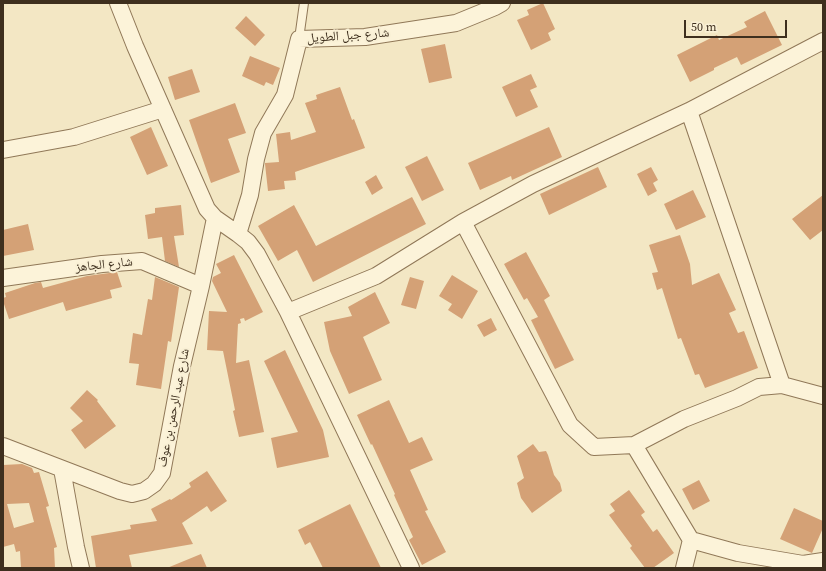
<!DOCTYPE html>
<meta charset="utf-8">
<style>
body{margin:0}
#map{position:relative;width:826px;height:571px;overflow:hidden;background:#f3e7c4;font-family:"Source Serif 4",serif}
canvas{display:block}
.frame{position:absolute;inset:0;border:4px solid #3e2f1e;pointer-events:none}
.scale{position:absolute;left:684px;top:20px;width:103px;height:18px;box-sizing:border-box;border:2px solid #3e2f1e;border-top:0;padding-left:5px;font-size:12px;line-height:14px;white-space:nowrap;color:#3e2f1e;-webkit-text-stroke:3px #f9f0d5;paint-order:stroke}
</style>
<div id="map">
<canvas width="826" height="571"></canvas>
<div class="frame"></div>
<div class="scale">50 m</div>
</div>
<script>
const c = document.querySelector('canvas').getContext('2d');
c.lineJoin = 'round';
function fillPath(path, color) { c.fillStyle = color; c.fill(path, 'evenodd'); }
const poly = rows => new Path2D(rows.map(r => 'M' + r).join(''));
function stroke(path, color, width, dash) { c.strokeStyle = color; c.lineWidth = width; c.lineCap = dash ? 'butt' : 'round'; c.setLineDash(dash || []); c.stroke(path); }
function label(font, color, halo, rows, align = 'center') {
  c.font = font + ' "Source Serif 4","Noto Naskh Arabic",serif'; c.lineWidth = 4; c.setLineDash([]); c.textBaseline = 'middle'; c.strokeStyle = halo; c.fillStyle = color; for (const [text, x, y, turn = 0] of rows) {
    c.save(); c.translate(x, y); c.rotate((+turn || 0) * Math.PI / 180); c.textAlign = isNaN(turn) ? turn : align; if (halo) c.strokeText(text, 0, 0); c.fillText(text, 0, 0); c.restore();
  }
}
fillPath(poly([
 [543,3,555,29,548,33,551,40,531,50,517,20,529,15,527,10],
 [765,11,782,45,741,65,737,57,714,68,714,70,690,82,677,55,717,35,719,40,747,27,744,22],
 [246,16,265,35,255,46,235,28],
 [445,44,452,78,429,83,421,49],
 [250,56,280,68,273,85,266,82,264,86,242,76],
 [192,69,200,92,175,100,168,77],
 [531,74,537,87,530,90,538,107,516,117,502,87],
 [340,87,352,120,354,119,365,148,295,172,296,180,284,181,285,189,268,191,265,164,265,163,279,162,276,134,290,132,291,140,316,132,305,103,317,99,316,95],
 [235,103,246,133,228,139,240,172,211,183,189,120],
 [151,127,168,166,147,175,130,137],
 [549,127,562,157,512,180,511,176,480,190,468,163],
 [427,156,444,190,422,201,405,167],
 [598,167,607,187,549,215,540,194],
 [651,167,658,180,653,183,657,191,648,196,637,174],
 [376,175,383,188,372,195,365,182],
 [693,190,706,217,676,230,664,204],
 [823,195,823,230,810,240,792,219],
 [412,197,426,224,313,282,297,250,278,261,258,226,294,205,316,246],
 [181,205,184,235,174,236,179,267,165,261,162,237,148,239,145,215,155,213,155,208],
 [28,224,34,250,3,256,3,230],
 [680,235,690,264,692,285,719,273,736,310,729,313,738,333,744,331,758,368,705,388,699,374,695,375,681,338,678,339,662,288,657,290,652,273,658,272,649,245],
 [526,252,550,296,544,300,574,360,555,369,531,320,538,317,527,298,524,300,504,264],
 [234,255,263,312,245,321,244,318,240,319,241,323,238,324,236,363,249,360,264,432,239,437,233,411,235,410,223,351,207,350,209,311,227,312,212,281,213,277,221,273,216,264],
 [117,272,122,287,110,290,112,298,66,311,63,302,9,319,3,301,3,298,6,297,5,293,35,283,41,282,43,288,87,276],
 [452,275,478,291,462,319,448,310,452,304,439,296],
 [155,277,179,287,171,342,168,341,161,389,136,385,139,364,129,363,133,333,142,335,148,299,152,300],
 [410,277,424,281,416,309,401,305],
 [375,292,390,323,363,337,382,380,349,394,330,351,324,322,352,316,348,307],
 [491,318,497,330,484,337,477,325],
 [285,350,323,430,329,457,277,468,271,438,298,432,264,361],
 [87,390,98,400,97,401,116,426,85,449,71,430,83,421,70,408],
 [389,400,409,443,422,437,433,460,410,470,428,510,425,511,446,552,422,565,409,540,413,537,394,495,395,494,372,444,371,445,357,415],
 [533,444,539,452,546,451,548,455,554,475,560,483,562,491,532,513,521,498,517,483,524,478,517,456],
 [22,464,32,468,34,473,39,472,49,506,46,507,57,547,54,548,55,568,21,568,20,551,16,552,14,544,3,547,3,465],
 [29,503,34,522,14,528,7,504],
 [207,471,227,501,211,512,207,506,182,523,193,544,129,555,132,568,96,568,91,536,131,529,130,525,157,521,151,509,170,499,171,500,191,487,189,483],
 [699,480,710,501,693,510,682,489],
 [629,490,645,512,641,515,653,532,657,529,674,553,653,568,645,568,630,548,632,546,609,515,615,511,610,504],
 [350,504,381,568,323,568,310,542,305,545,298,530],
 [794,508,823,521,823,528,812,553,780,539],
 [201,554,207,568,167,568]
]), '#d4a176');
const lane = poly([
 [299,39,304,3]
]);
const street = poly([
 [118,3,135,46,207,209,215,218,238,234,248,242,257,254,288,312,411,568],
 [689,111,782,385],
 [3,150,74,137,163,109],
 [463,222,570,425,594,447,634,445,684,419,737,398,759,387,782,385,823,396],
 [238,234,250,195,256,159,263,133,285,95,299,39,365,37,456,23,495,7,502,3],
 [3,278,102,264,142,261,201,286],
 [288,312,376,276,463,222,533,184,689,111,823,41],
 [634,445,691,540,684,568],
 [3,446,120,491,132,494,144,491,154,484,162,473,182,366,201,286,215,218],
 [62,469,76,547,81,568],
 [691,540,738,553,803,564,823,561]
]);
stroke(lane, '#907858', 10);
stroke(street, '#907858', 18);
stroke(lane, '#fcf3d9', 8);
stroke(street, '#fcf3d9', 16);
label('13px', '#3e2f1e', '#f9f0d5', [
 ["شارع جبل الطويل",348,36,-4],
 ["شارع الجاهز",104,265,-6],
 ["شارع عبد الرحمن بن عوف",174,408,-79]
]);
</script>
